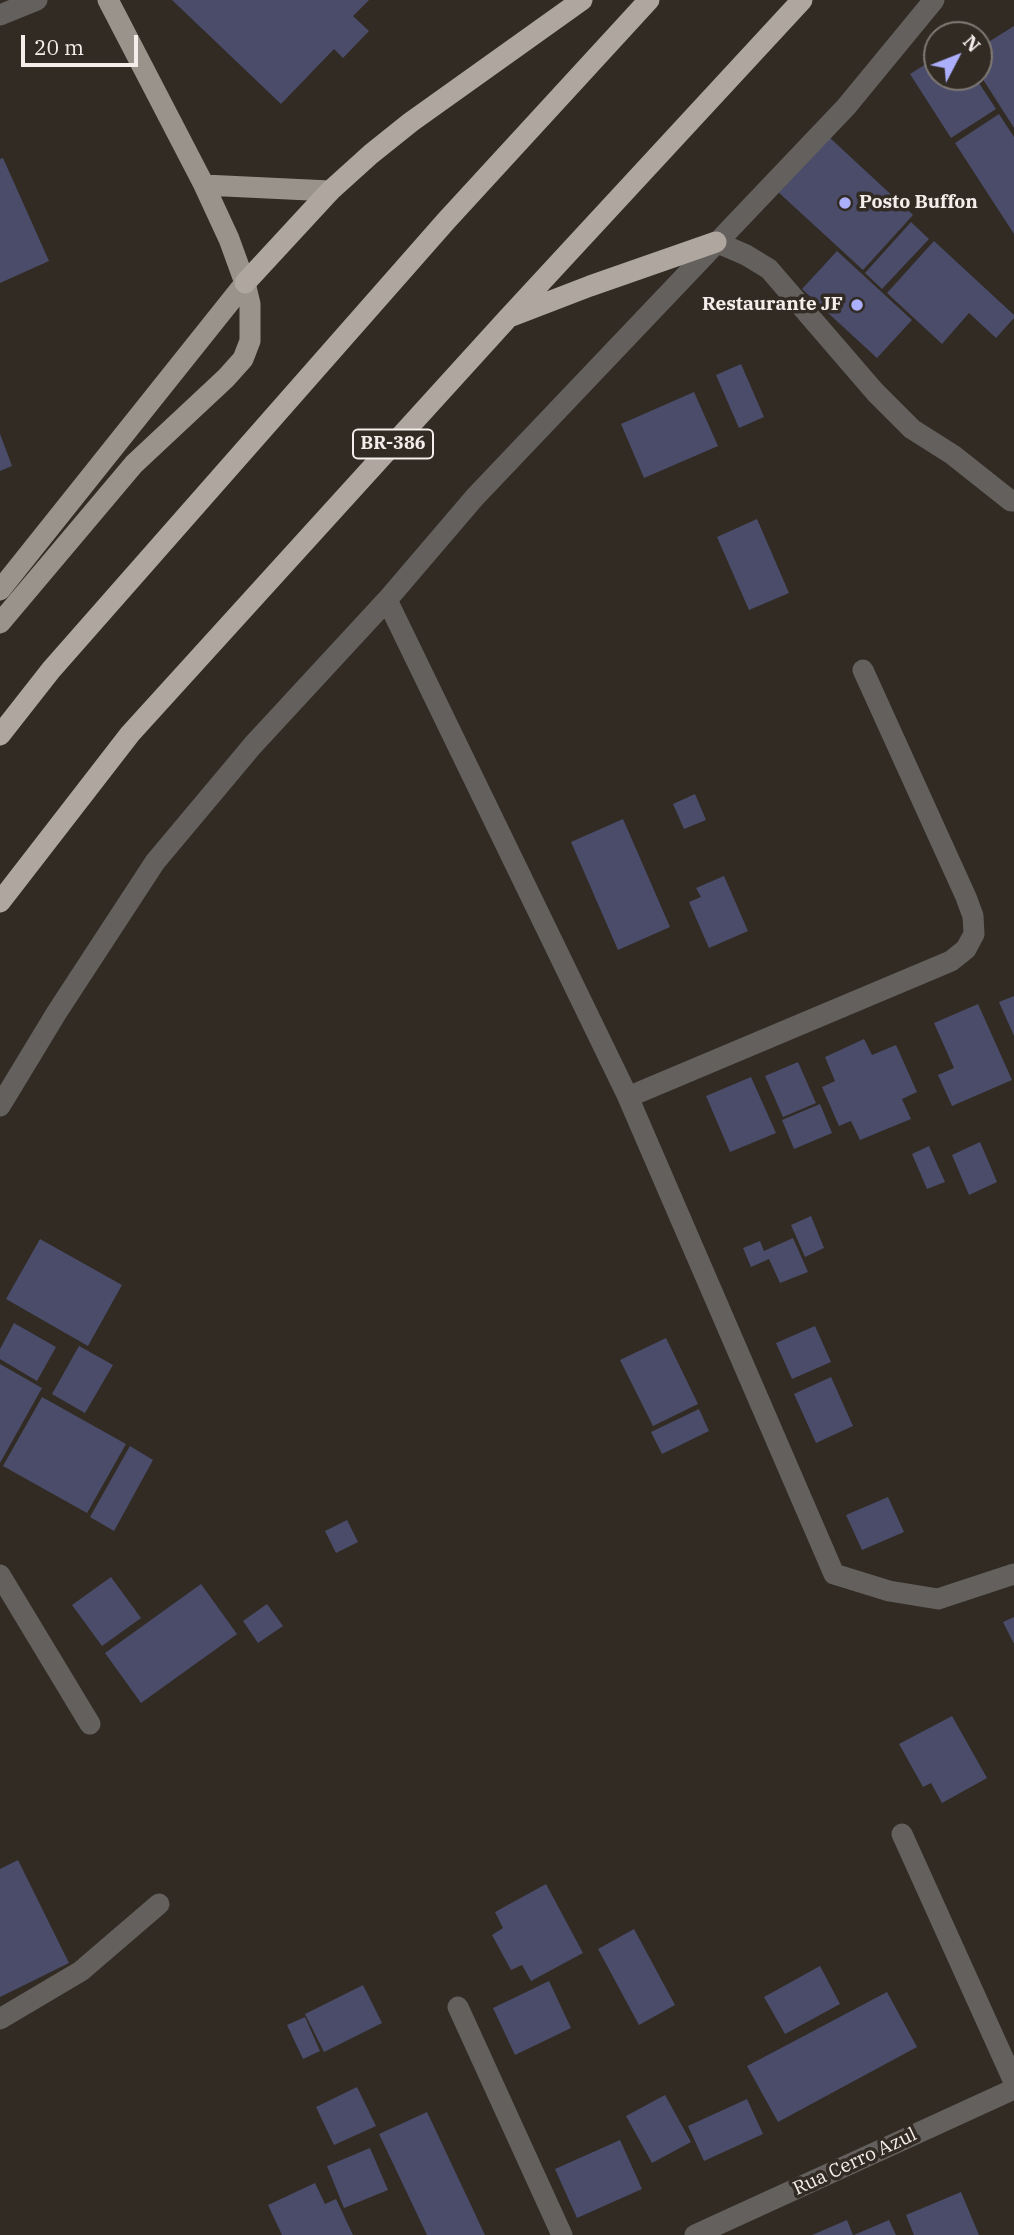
<!DOCTYPE html>
<style>
body{margin:0}
#map{position:relative;width:1014px;height:2235px;overflow:hidden;background:#312b24;font-family:"IBM Plex Serif",serif}
canvas{display:block}
.north{position:absolute;left:923px;top:21px;width:70px;height:70px;box-sizing:border-box;background:#312b24;border:2px solid #7f7973;border-radius:50%;rotate:48deg;font-size:19px;font-weight:700;line-height:28px;text-align:center;color:#f3eeea}
.north::after{content:'';display:block;margin:auto;width:24px;height:32px;background:#acaffb;clip-path:polygon(50% 0,100% 100%,50% 72%,0 100%)}
.scale{position:absolute;left:21px;top:35px;width:117px;height:32px;box-sizing:border-box;border:4px solid #f3eeea;border-top:0;padding-left:9px;font-size:21px;line-height:24px;white-space:nowrap;color:#f3eeea;-webkit-text-stroke:5px #312b24;paint-order:stroke}
</style>
<div id="map">
<canvas width="1014" height="2235"></canvas>
<div class="north">N</div>
<div class="scale">20 m</div>
</div>
<script>
const c = document.querySelector('canvas').getContext('2d');
c.lineJoin = 'round';
function fillPath(path, color) { c.fillStyle = color; c.fill(path, 'evenodd'); }
const poly = rows => new Path2D(rows.map(r => 'M' + r).join(''));
function stroke(path, color, width, dash) { c.strokeStyle = color; c.lineWidth = width; c.lineCap = dash ? 'butt' : 'round'; c.setLineDash(dash || []); c.stroke(path); }
function label(font, color, halo, rows, align = 'center') {
  c.font = font + ' "IBM Plex Serif",serif'; c.lineWidth = 7; c.setLineDash([]); c.textBaseline = 'middle'; c.strokeStyle = halo; c.fillStyle = color; for (const [text, x, y, turn = 0] of rows) {
    c.save(); c.translate(x, y); c.rotate((+turn || 0) * Math.PI / 180); c.textAlign = isNaN(turn) ? turn : align; if (halo) c.strokeText(text, 0, 0); c.fillText(text, 0, 0); c.restore();
  }
}
fillPath(poly([
 [172,0,369,0,353,16,369,31,343,58,334,49,281,104],
 [1014,26,1014,128,979,73,979,48],
 [937,57,937,77,975,77,996,109,951,138,910,74],
 [999,114,1014,137,1014,234,955,143],
 [828,136,913,215,863,270,777,191],
 [3,158,49,261,0,283,0,159],
 [911,222,929,239,882,289,865,273],
 [934,241,1014,315,1014,318,996,338,969,313,942,344,887,293],
 [837,251,912,320,877,358,802,289],
 [741,364,764,417,739,428,716,375],
 [694,392,718,446,644,478,621,424],
 [0,434,12,466,0,471],
 [757,519,789,593,749,610,717,537],
 [695,794,706,820,684,829,673,804],
 [623,819,670,927,618,950,571,842],
 [724,876,748,931,709,948,689,902,701,897,696,888],
 [1014,996,1014,1036,999,1002],
 [978,1004,1012,1080,952,1106,938,1075,954,1068,934,1023],
 [864,1039,872,1055,896,1045,917,1092,902,1099,911,1119,860,1140,851,1121,839,1126,822,1087,835,1081,825,1057],
 [798,1062,816,1103,783,1117,765,1076],
 [751,1077,776,1133,730,1152,706,1096],
 [820,1104,832,1133,794,1149,782,1120],
 [980,1142,997,1182,969,1195,952,1155],
 [929,1146,945,1182,927,1189,912,1154],
 [811,1216,824,1248,805,1257,791,1225],
 [793,1238,808,1272,780,1283,769,1259,751,1267,743,1248,760,1241,764,1251],
 [40,1239,122,1285,88,1346,6,1299],
 [14,1323,56,1347,37,1381,0,1359,0,1349],
 [815,1326,831,1362,792,1379,776,1343],
 [666,1338,698,1404,653,1426,620,1360],
 [79,1346,113,1365,85,1413,52,1394],
 [0,1364,42,1388,0,1463],
 [831,1377,853,1426,816,1443,794,1394],
 [42,1397,126,1444,87,1513,3,1466],
 [699,1409,709,1431,662,1454,651,1432],
 [130,1446,153,1460,114,1531,90,1517],
 [888,1497,904,1532,862,1550,846,1515],
 [347,1520,358,1542,336,1553,325,1531],
 [111,1577,141,1618,102,1646,72,1605],
 [201,1584,237,1634,141,1703,105,1653],
 [267,1604,283,1626,258,1643,243,1621],
 [1014,1617,1014,1644,1003,1622],
 [952,1716,987,1778,942,1803,931,1783,923,1787,899,1744],
 [18,1860,69,1963,0,1997,0,1869],
 [546,1884,583,1953,531,1981,522,1965,511,1970,492,1935,503,1928,495,1912],
 [634,1929,675,2005,639,2025,598,1949],
 [820,1966,840,2004,785,2034,764,1997],
 [549,1981,571,2028,515,2055,493,2008],
 [363,1985,382,2023,324,2052,305,2014],
 [887,1992,917,2047,778,2122,747,2066],
 [305,2017,320,2051,303,2059,287,2025],
 [357,2087,376,2126,334,2145,316,2107],
 [665,2095,691,2142,652,2163,626,2116],
 [747,2099,763,2134,704,2161,688,2126],
 [427,2112,485,2235,427,2235,379,2134],
 [620,2140,642,2189,577,2218,555,2169],
 [370,2148,388,2190,344,2208,327,2166],
 [315,2183,325,2204,336,2199,353,2235,282,2235,268,2205],
 [961,2192,979,2235,914,2235,906,2215],
 [847,2220,853,2235,812,2235],
 [889,2220,896,2235,854,2235]
]), '#4a4c6a');
stroke(poly([
 [0,15,37,0],
 [716,242,746,255,769,269,875,392,912,429,953,455,1011,501,1014,501],
 [387,600,628,1097,834,1574,889,1591,938,1599,1014,1574],
 [628,1097,951,961,966,949,974,934,973,916,966,897,863,670],
 [0,1106,57,1012,155,862,253,745,387,600,475,497,846,107,934,0],
 [0,1575,90,1724],
 [902,1834,1014,2082],
 [458,2007,562,2235],
 [0,2019,81,1971,159,1904],
 [695,2235,1014,2089]
]), '#63605d', 21);
stroke(poly([
 [204,185,330,191],
 [0,590,245,283],
 [0,623,134,464,226,378,243,359,250,341,250,304,245,283,229,239,204,185,108,0]
]), '#9a938c', 21);
stroke(poly([
 [245,283,330,191,371,154,411,122,582,0],
 [512,316,590,286,716,242],
 [0,735,51,670,446,221,649,0],
 [0,902,130,734,507,319,802,0]
]), '#afa79f', 21);
for (const [x, y, r, color] of [
 [845,203,7,"#acaffb"],
 [857,305,7,"#acaffb"]
]) { const dot = new Path2D(); dot.arc(x, y, r, 0, 2 * Math.PI); c.fillStyle = color; c.fill(dot); stroke(dot, '#312b24', 2.5); }
for (const [x, y, w] of [
 [393,444,80]
]) { const box = new Path2D(); box.roundRect(x - w / 2, y - 14.5, w, 29, 5); c.fillStyle = '#312b24'; c.fill(box); stroke(box, '#f3eeea', 2); }
label('bold 18px', '#f3eeea', null, [
 ["BR-386",393,444]
]);
label('bold 19px', '#f3eeea', '#312b24', [
 ["Posto Buffon",859,203],
 ["Restaurante JF",843,305,"right"]
], 'left');
label('19px', '#f3eeea', '#312b24', [
 ["Rua Cerro Azul",855,2162,-25]
]);
</script>
